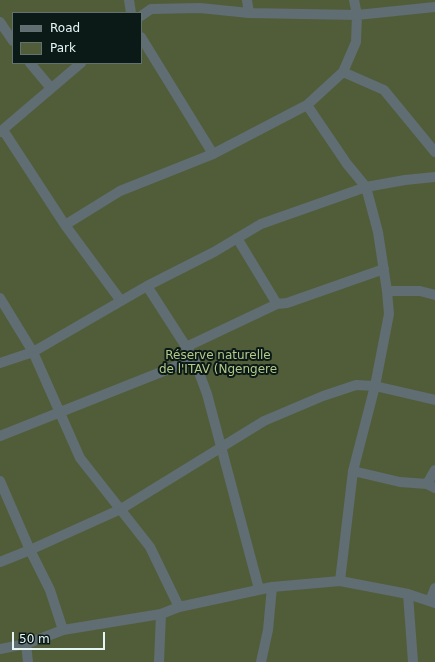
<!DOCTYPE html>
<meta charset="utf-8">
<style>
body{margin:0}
#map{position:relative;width:435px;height:662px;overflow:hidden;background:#123431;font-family:"DejaVu Sans",sans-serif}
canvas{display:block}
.legend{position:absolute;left:12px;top:12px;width:130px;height:52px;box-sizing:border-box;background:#0b1917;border:1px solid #627270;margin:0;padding:5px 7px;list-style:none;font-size:12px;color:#e5f7f5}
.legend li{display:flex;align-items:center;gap:8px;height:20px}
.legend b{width:20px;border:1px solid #627270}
.scale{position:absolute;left:12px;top:632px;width:93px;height:18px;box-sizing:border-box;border:2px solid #e5f7f5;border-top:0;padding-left:5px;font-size:12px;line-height:14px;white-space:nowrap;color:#e5f7f5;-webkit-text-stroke:3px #0b1917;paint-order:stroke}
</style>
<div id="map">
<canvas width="435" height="662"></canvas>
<ul class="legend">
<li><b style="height:5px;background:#606d72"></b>Road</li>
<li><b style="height:11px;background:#515d38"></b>Park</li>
</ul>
<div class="scale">50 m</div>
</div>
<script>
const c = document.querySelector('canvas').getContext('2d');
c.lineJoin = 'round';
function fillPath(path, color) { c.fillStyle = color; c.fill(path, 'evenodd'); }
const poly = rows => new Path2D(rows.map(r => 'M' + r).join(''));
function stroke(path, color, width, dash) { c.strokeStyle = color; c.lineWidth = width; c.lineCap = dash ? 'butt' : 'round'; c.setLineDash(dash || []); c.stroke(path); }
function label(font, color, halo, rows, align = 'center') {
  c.font = font + ' "DejaVu Sans",sans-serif'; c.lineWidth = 4; c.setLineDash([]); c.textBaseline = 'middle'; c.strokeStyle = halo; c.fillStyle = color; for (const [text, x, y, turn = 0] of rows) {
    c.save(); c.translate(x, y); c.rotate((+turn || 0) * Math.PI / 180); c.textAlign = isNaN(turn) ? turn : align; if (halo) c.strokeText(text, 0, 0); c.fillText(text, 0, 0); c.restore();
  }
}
fillPath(poly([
 [0,0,435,0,435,662,0,662],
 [13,13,141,13,141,63,13,63]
]), '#515d38');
stroke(poly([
 [129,0,131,13],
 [247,0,249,13],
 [141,16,151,9,200,8,249,13,357,15,435,7],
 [0,22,13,41],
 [141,37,213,154],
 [30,63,50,87],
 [343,72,384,90,435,152],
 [307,105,347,164,366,187,378,232,387,291,389,314,375,386,353,471,340,581],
 [3,130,65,225,121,301],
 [0,132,81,63],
 [65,225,120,191,213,154,307,105,343,72,356,42,357,15,354,0],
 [237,238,277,304],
 [147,286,194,359,207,394,259,589],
 [387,291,420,291,435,295],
 [0,298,33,352,80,458,150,547,179,607],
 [186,347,277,304,287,303,384,269],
 [0,363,33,352,147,286,214,252,261,224,366,187,405,180,435,177],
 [0,436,194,359],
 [353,471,400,482,427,484,435,488],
 [0,481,30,550,50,590,63,630],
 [427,484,435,470],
 [0,562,30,550,121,509,264,421,323,396,356,385,375,386,435,400],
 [408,594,413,662],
 [430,601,435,588],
 [26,644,28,662],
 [0,649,26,644,63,630,161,614,179,607,272,587,340,581,408,594,435,603],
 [159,662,161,614],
 [261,662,268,630,272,587]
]), '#606d72', 10);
label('12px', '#b5c989', '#0b1917', [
 ["Réserve naturelle",218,356],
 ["de l'ITAV (Ngengere",218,370]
]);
</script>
